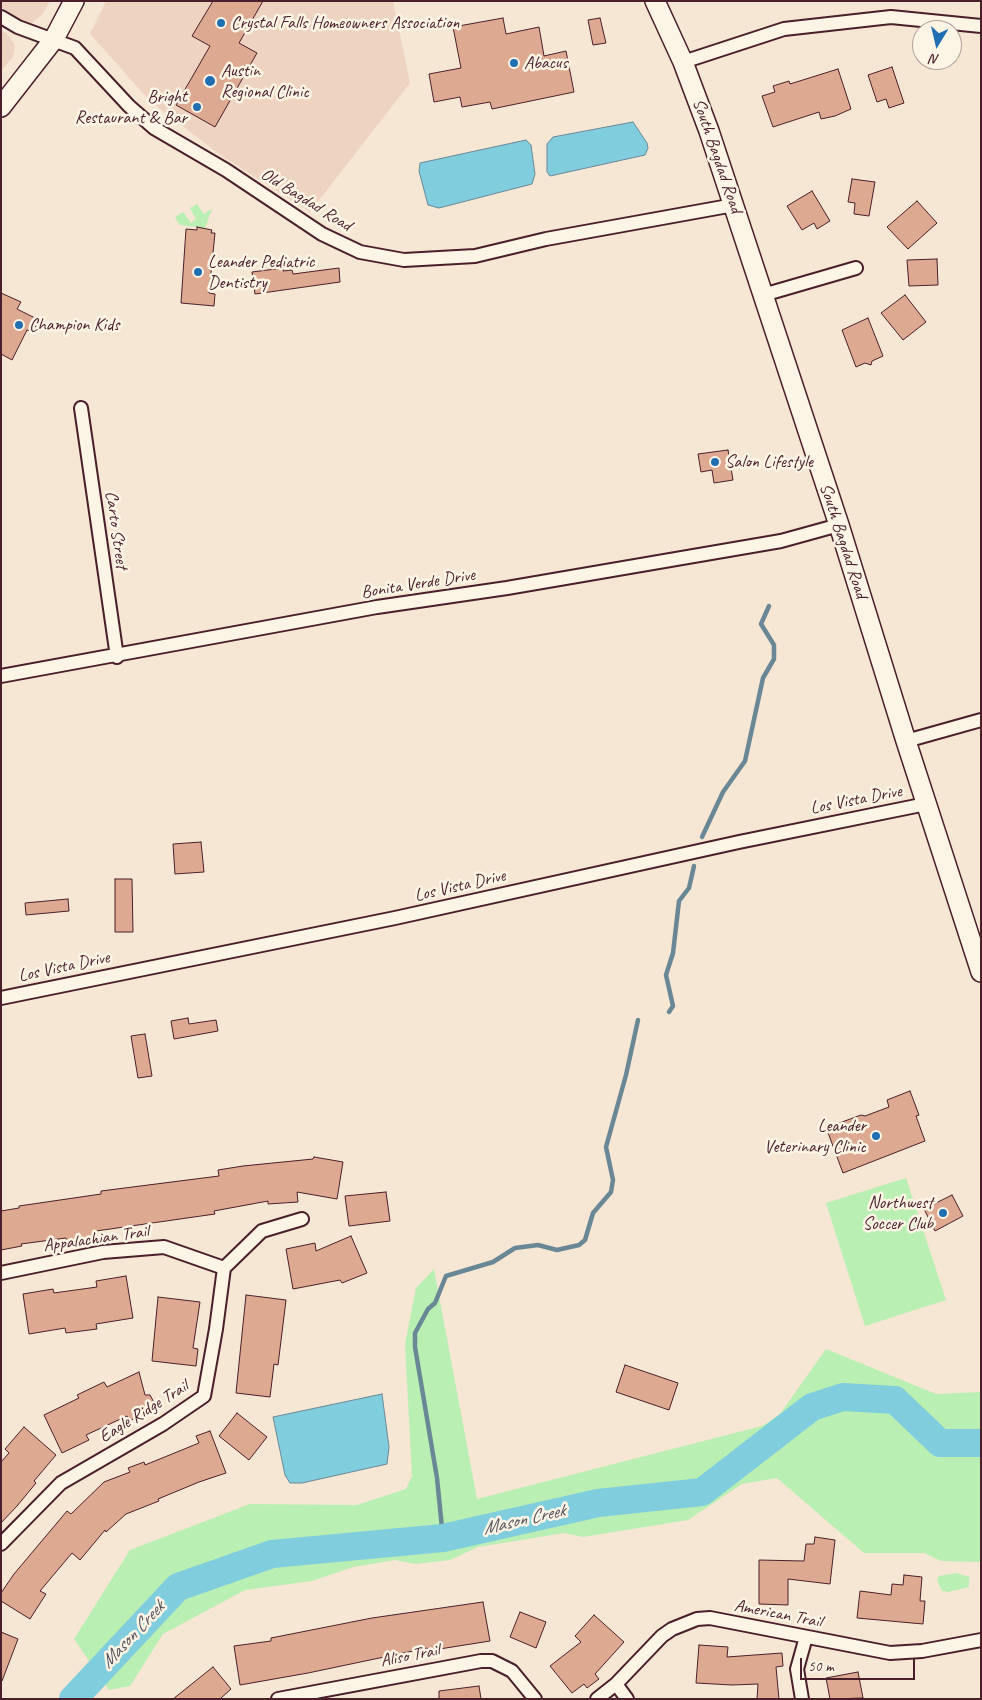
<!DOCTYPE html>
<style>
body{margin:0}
#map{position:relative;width:982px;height:1700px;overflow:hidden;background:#f6e6d4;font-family:Caveat,sans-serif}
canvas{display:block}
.frame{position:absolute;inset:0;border:2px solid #4a1f2b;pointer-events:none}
.north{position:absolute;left:912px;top:20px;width:50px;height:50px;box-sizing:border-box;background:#fcf5e5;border:1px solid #b59f9b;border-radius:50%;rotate:189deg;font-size:14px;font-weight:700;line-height:20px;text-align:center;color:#4a1f2b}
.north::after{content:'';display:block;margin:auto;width:18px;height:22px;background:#1f6fb2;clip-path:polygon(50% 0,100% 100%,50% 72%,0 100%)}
.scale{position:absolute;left:800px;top:1658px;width:115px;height:22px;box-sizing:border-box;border:2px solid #4a1f2b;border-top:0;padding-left:6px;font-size:15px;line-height:18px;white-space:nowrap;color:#4a1f2b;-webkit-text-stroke:4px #fcf5e5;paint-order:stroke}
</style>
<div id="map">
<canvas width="982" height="1700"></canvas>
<div class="frame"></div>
<div class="north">N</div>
<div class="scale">50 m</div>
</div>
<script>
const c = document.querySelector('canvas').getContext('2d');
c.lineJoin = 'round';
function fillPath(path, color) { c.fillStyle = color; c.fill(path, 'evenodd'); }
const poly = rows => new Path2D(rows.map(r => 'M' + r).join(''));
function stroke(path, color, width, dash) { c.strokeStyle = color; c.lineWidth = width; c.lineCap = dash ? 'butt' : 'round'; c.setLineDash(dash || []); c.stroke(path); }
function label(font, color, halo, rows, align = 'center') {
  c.font = font + ' Caveat,sans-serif'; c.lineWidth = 5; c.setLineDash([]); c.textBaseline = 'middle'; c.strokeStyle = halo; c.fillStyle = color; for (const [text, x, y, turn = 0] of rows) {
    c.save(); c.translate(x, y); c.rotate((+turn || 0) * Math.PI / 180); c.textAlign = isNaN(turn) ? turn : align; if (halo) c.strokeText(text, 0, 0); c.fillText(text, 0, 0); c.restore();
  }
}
fillPath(poly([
 [1,1,50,1,42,15,32,23,25,23,1,7],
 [106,1,393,1,410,83,310,212,219,154,151,102,90,34],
 [1,30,7,34,15,45,13,57,1,71]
]), '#eed4c0');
fillPath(poly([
 [197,204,204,214,212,209,205,228,180,225,175,217,183,212,191,223,196,219,190,208],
 [906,1178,946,1300,865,1326,826,1203],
 [434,1269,477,1499,762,1426,780,1414,826,1349,936,1394,981,1392,981,1562,941,1561,924,1553,864,1553,777,1478,742,1484,688,1520,583,1537,564,1533,478,1547,450,1560,415,1564,395,1560,353,1567,312,1581,245,1590,163,1634,130,1686,109,1690,74,1639,130,1550,250,1504,357,1505,406,1489,412,1476,405,1344,416,1288],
 [957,1573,969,1577,969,1587,948,1592,942,1591,937,1580,939,1576]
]), '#b9efb2');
const water = poly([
 [633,122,647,143,648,148,645,155,550,176,547,172,547,144,553,137,633,122],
 [526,140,531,145,535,174,532,184,439,208,428,205,419,171,420,163,526,140],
 [382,1394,389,1447,387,1464,302,1483,290,1483,285,1475,273,1417,382,1394]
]);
fillPath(water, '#80cdde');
stroke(water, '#6a8796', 1);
stroke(poly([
 [702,837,723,792,745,761,763,678,774,659,774,645,761,624,769,606],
 [669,1012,673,1006,666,975,673,953,679,901,689,888,694,866],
 [443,1538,437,1478,415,1347,415,1333,428,1309,435,1303,446,1276,493,1262,515,1248,538,1245,557,1250,579,1245,585,1240,593,1213,611,1192,613,1180,606,1147,626,1075,638,1020]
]), '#6a8796', 4.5);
stroke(poly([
 [73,1699,178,1587,272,1554,443,1538,598,1503,702,1492,812,1407,843,1397,895,1400,940,1443,981,1443]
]), '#80cdde', 28);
const building = poly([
 [213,1,263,1,239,43,257,53,215,127,176,105,210,46,192,36,213,1],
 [503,18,506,34,539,27,544,56,566,51,574,92,492,109,490,102,462,107,460,97,434,102,429,74,461,68,453,27,503,18],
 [600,18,606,43,593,45,588,20,600,18],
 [892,67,904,103,889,108,886,99,877,102,868,75,892,67],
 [838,69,851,109,835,116,821,119,819,112,773,127,762,96,775,92,773,86,789,81,790,84,838,69],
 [852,179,875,182,869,216,854,214,855,203,848,202,852,179],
 [812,191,830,221,817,229,814,223,802,230,787,206,812,191],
 [917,201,937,223,908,249,887,227,917,201],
 [197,227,212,230,211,233,215,233,209,293,215,294,214,306,181,303,186,229,197,230,197,227],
 [937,259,938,285,909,286,907,260,937,259],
 [283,268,283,271,292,270,293,274,339,268,340,282,255,294,252,272,283,268],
 [1,293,21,302,17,309,39,320,33,332,27,330,12,360,1,354,1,293],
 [905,295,926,322,903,340,881,313,905,295],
 [868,318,883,356,872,361,871,365,865,363,856,367,842,330,868,318],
 [728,450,733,480,714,483,712,470,701,472,698,454,728,450],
 [201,842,204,872,175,874,173,844,201,842],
 [115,879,132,879,133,932,115,932,115,879],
 [68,899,69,911,26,915,25,903,68,899],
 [188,1018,189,1024,216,1020,218,1031,174,1039,171,1021,188,1018],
 [145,1034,152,1076,138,1078,131,1036,145,1034],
 [910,1091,919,1115,916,1116,925,1141,843,1173,827,1130,835,1127,834,1125,861,1115,865,1116,889,1107,887,1100,910,1091],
 [314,1157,343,1162,337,1199,297,1192,298,1202,268,1204,268,1201,214,1211,215,1214,96,1231,97,1237,67,1242,66,1238,21,1244,22,1246,1,1250,1,1211,19,1208,19,1206,101,1194,101,1191,219,1176,218,1170,243,1166,313,1159,314,1157],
 [386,1192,390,1221,349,1226,345,1196,386,1192],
 [952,1195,963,1216,935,1231,924,1209,952,1195],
 [351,1236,367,1273,342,1283,340,1280,293,1289,286,1249,315,1243,316,1251,351,1236],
 [126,1276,133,1318,96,1324,97,1329,66,1333,65,1328,29,1334,23,1294,53,1289,54,1293,97,1287,96,1281,126,1276],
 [246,1295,286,1300,278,1365,274,1364,270,1397,236,1393,246,1295],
 [158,1297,200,1302,193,1348,198,1349,196,1366,152,1361,158,1297],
 [625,1365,678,1383,669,1410,616,1392,625,1365],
 [139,1372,145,1395,150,1395,157,1408,129,1421,127,1416,86,1435,89,1440,62,1453,44,1415,79,1398,77,1395,104,1382,107,1387,139,1372],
 [237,1413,267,1437,249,1460,219,1436,237,1413],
 [24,1427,56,1455,34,1481,36,1483,17,1506,1,1523,1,1462,9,1453,5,1449,24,1427],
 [210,1431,226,1473,199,1482,158,1499,159,1501,126,1514,106,1532,105,1530,80,1560,72,1553,40,1591,46,1594,30,1619,1,1601,1,1593,14,1574,67,1511,71,1514,104,1482,130,1472,128,1468,144,1462,145,1465,199,1443,196,1436,210,1431],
 [815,1537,835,1540,830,1584,788,1579,788,1605,759,1604,759,1560,804,1561,806,1544,814,1544,815,1537],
 [904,1575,922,1577,920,1601,925,1601,923,1624,857,1618,860,1591,891,1595,892,1584,903,1585,904,1575],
 [483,1602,490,1641,427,1651,427,1648,308,1673,240,1685,234,1646,271,1641,271,1638,372,1618,483,1602],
 [520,1612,546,1622,536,1648,510,1637,520,1612],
 [594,1615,624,1642,595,1674,599,1679,587,1688,584,1684,572,1693,550,1666,581,1642,575,1636,594,1615],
 [1,1632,18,1639,2,1681,1,1680,1,1632],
 [699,1645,728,1647,727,1657,782,1653,783,1666,776,1667,779,1699,757,1699,758,1684,732,1685,696,1683,699,1645],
 [213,1667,231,1689,220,1699,173,1699,213,1667],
 [858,1672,863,1698,830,1699,826,1678,858,1672],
 [479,1686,481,1699,439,1699,439,1691,479,1686]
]);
fillPath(building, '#dda990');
stroke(building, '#4a1f2b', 1);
const street = poly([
 [1,17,18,27,75,48,129,106,154,128,226,170,322,234,360,252,404,260,475,256,546,239,734,205],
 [683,62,784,29,891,17,981,26],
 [763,295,856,268],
 [81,408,117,657],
 [1,676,377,607,507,588,781,541,839,525],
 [906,741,981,720],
 [1,998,395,918,739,842,926,804],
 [1,1273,103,1252,164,1247,224,1268],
 [1,1544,61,1483,163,1424,204,1396,216,1329,224,1268,262,1231,302,1219],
 [616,1684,627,1699],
 [278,1699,481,1661,492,1661,512,1671,535,1699],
 [597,1699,616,1684,662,1636,672,1629,697,1619,710,1618,890,1653,922,1651,981,1640],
 [802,1699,797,1669,806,1637]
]);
const secondary = poly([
 [655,1,683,62,709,131,839,525,906,741,981,972],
 [1,107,54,39,74,1]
]);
stroke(street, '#4a1f2b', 16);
stroke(secondary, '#4a1f2b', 22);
stroke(street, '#fcf5e5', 12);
stroke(secondary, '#fcf5e5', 19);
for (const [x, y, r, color] of [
 [221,23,5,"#1f6fb2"],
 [514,63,5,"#1f6fb2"],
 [210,81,6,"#1f6fb2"],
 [197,107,5,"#1f6fb2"],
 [198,272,5,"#1f6fb2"],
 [19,325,5,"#1f6fb2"],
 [715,462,5,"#1f6fb2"],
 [876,1136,5,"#1f6fb2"],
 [943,1213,5,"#1f6fb2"]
]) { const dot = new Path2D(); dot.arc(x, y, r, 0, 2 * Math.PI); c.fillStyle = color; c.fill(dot); stroke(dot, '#fcf5e5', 2); }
label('18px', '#4a1f2b', '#fcf5e5', [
 ["Crystal Falls Homeowners Association",231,23],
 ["Abacus",524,63],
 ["Austin",221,71],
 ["Regional Clinic",221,92],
 ["Bright",187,97,"right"],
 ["Restaurant & Bar",187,118,"right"],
 ["Leander Pediatric",208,262],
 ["Dentistry",208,283],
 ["Champion Kids",29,325],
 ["Salon Lifestyle",725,462],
 ["Leander",866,1126,"right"],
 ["Veterinary Clinic",866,1147,"right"],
 ["Northwest",933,1203,"right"],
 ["Soccer Club",933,1224,"right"]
], 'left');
label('18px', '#4a1f2b', '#fcf5e5', [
 ["South Bagdad Road",717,156,71],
 ["Old Bagdad Road",306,200,32],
 ["Carto Street",116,530,82],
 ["South Bagdad Road",843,541,72],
 ["Bonita Verde Drive",418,584,-9],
 ["Los Vista Drive",856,800,-11],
 ["Los Vista Drive",460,886,-13],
 ["Los Vista Drive",64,967,-12],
 ["Appalachian Trail",96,1239,-8],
 ["Eagle Ridge Trail",144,1412,-32],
 ["American Trail",778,1614,11],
 ["Aliso Trail",410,1656,-11]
]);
label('italic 19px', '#5a5361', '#fcf5e5', [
 ["Mason Creek",524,1520,-13],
 ["Mason Creek",133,1635,-47]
]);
</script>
